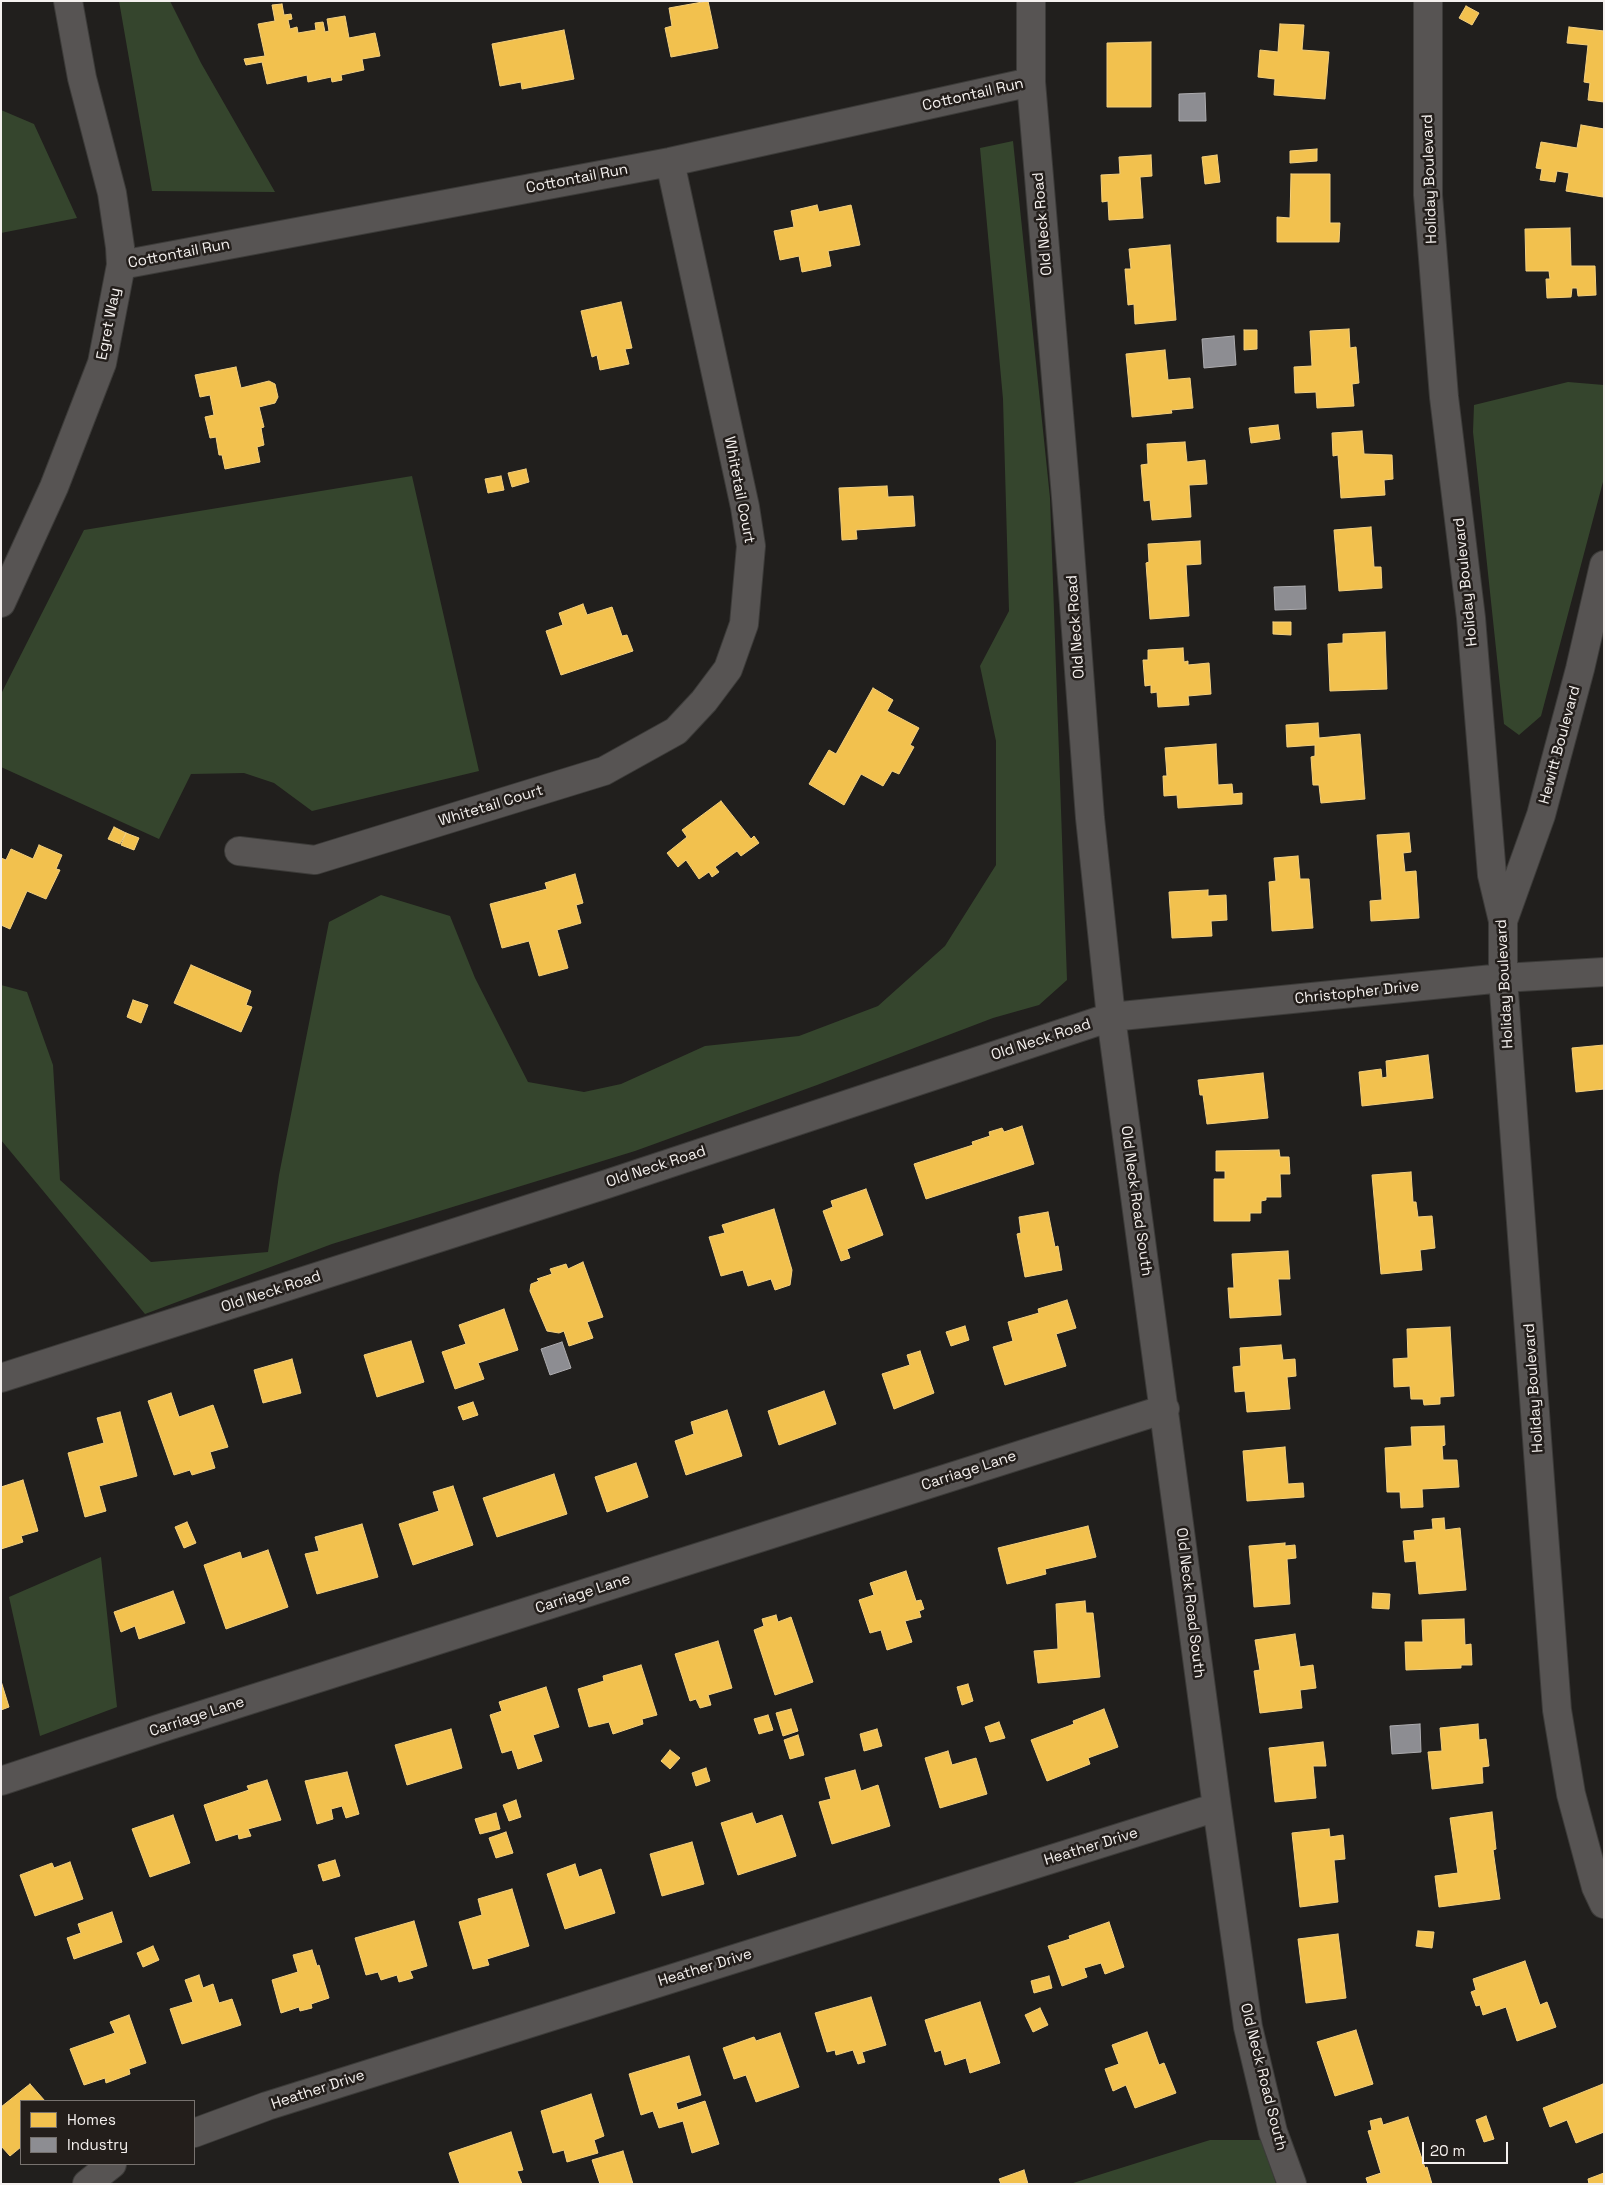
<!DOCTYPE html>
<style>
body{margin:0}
#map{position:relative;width:1605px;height:2185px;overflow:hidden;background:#211f1d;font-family:"Space Grotesk",sans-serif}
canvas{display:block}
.frame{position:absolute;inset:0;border:2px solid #f4f0ee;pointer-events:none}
.legend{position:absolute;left:20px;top:2100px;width:175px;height:65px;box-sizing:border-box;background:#231e1b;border:1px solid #77726f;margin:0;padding:6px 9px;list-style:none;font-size:15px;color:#f4f0ee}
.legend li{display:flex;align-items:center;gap:10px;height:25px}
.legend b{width:25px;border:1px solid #77726f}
.scale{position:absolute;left:1422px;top:2142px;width:86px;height:22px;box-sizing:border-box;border:2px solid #f4f0ee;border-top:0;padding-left:6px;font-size:15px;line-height:18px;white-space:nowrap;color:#f4f0ee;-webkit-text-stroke:4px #231e1b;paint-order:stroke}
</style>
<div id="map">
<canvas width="1605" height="2185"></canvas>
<div class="frame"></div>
<ul class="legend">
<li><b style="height:14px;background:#f2c14e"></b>Homes</li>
<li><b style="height:14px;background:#8d8d92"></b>Industry</li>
</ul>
<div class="scale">20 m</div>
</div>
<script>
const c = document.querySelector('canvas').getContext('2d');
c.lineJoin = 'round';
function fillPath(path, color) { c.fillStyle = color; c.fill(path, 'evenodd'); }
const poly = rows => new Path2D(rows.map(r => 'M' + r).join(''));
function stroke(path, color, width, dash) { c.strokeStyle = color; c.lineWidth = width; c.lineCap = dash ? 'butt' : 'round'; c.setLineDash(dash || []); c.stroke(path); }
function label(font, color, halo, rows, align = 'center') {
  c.font = font + ' "Space Grotesk",sans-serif'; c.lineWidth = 5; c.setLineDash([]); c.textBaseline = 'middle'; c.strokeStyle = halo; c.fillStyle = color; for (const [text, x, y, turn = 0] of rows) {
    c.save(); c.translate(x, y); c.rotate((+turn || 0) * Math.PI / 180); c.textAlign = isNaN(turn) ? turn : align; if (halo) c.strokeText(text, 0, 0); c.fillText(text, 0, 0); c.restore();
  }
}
fillPath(poly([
 [119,1,170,1,201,63,275,192,152,191],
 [1,110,34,124,77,218,1,233],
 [1013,141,1050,498,1067,980,1039,1005,993,1018,817,1085,635,1151,332,1244,145,1314,1,1140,1,985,27,992,53,1065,60,1180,151,1262,268,1252,279,1175,329,922,381,895,450,916,475,978,528,1082,584,1092,621,1084,705,1046,799,1036,878,1006,945,946,996,865,996,741,980,666,1009,611,1003,399,980,148],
 [1568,382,1604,385,1604,478,1541,716,1519,735,1504,724,1473,432,1474,405],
 [412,476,479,771,312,811,274,783,244,773,191,774,159,839,1,767,1,694,84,530],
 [101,1557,117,1707,40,1736,9,1597],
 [1210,2140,1262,2140,1276,2184,1070,2184]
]), '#35452d');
const homes = poly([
 [708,1,718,48,671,57,665,28,672,26,669,8,708,1],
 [282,4,284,15,291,14,292,19,288,20,290,29,297,27,298,33,316,30,315,23,323,22,325,32,329,31,327,19,345,16,349,38,375,33,380,56,362,59,364,70,341,75,342,80,332,82,331,77,308,82,307,75,267,84,262,62,246,65,244,59,265,56,258,24,275,21,272,5,282,4],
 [1466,6,1479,13,1472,25,1459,18,1466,6],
 [1280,24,1304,25,1302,50,1329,52,1325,99,1274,95,1275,79,1258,77,1260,50,1278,52,1280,24],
 [1569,27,1604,31,1604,102,1588,100,1590,83,1584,82,1588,45,1567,43,1569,27],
 [564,30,574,79,522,89,521,82,500,86,492,44,564,30],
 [1151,42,1151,107,1107,107,1107,43,1151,42],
 [1581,125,1604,129,1603,197,1566,191,1569,173,1557,171,1555,182,1540,180,1542,169,1536,168,1541,142,1577,148,1581,125],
 [1317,149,1317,161,1290,163,1290,151,1317,149],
 [1151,155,1152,176,1140,177,1143,218,1109,220,1108,201,1102,202,1101,175,1120,174,1119,157,1151,155],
 [1217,155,1220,182,1205,184,1202,157,1217,155],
 [1291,174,1330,174,1330,223,1340,223,1339,242,1277,242,1277,217,1290,218,1291,174],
 [817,205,819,212,851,205,860,245,828,251,831,266,802,272,799,256,780,260,774,231,794,227,791,211,817,205],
 [1570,228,1571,266,1595,266,1596,295,1578,296,1577,288,1572,288,1571,297,1547,298,1546,279,1550,279,1549,271,1526,271,1525,229,1570,228],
 [1170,245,1176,320,1135,324,1134,304,1128,305,1125,269,1131,269,1129,249,1170,245],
 [621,302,632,348,625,349,629,364,600,370,597,355,592,357,581,311,621,302],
 [1349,329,1350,348,1356,347,1359,383,1352,384,1354,406,1317,408,1316,392,1295,393,1294,367,1312,366,1310,331,1349,329],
 [1244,330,1257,330,1257,349,1244,350,1244,330],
 [1165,350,1168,380,1190,378,1193,408,1171,410,1172,413,1132,417,1126,354,1165,350],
 [236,367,241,388,269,381,275,384,278,397,275,403,259,407,264,427,261,428,264,445,257,447,260,462,225,469,222,455,219,455,216,437,210,438,205,417,214,415,210,395,200,397,195,375,236,367],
 [1278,425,1280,439,1251,443,1249,428,1278,425],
 [1362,431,1364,454,1392,455,1393,479,1384,480,1385,495,1341,498,1338,455,1333,456,1332,433,1362,431],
 [1185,442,1187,462,1205,460,1207,484,1189,485,1191,517,1152,520,1150,500,1144,501,1141,465,1148,464,1147,444,1185,442],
 [526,469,529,482,512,487,508,473,526,469],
 [501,476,504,490,488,493,485,479,501,476],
 [887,486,888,497,913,496,915,526,856,530,857,539,842,540,839,488,887,486],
 [1371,527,1374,567,1381,567,1382,588,1339,591,1334,530,1371,527],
 [1200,541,1201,564,1186,565,1189,616,1150,619,1146,563,1149,562,1148,544,1200,541],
 [583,604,587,615,612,607,622,636,627,635,633,651,561,675,546,631,563,625,559,613,583,604],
 [1273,622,1291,622,1291,635,1273,634,1273,622],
 [1385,632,1387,689,1330,691,1328,644,1343,643,1343,634,1385,632],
 [1183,648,1184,662,1188,661,1188,665,1209,663,1211,694,1188,696,1189,705,1158,707,1157,692,1151,693,1151,685,1145,686,1143,660,1148,660,1148,650,1183,648],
 [873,688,893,700,887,711,919,728,910,745,914,747,899,774,892,771,883,786,861,774,844,805,809,784,829,750,836,754,873,688],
 [1318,723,1319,738,1360,734,1365,799,1321,803,1319,785,1313,785,1311,757,1315,756,1315,745,1287,747,1286,725,1318,723],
 [1216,744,1218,785,1232,784,1233,794,1242,793,1242,804,1178,808,1177,795,1164,796,1163,776,1167,776,1165,748,1216,744],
 [721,801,751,839,754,836,759,843,741,856,737,851,715,867,719,872,712,877,709,872,699,879,686,860,678,867,667,853,687,837,682,830,721,801],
 [114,827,126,833,120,844,108,839,114,827],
 [126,833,139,838,134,850,121,845,126,833],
 [1409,833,1411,852,1403,853,1405,872,1416,871,1419,918,1371,921,1370,901,1382,900,1377,835,1409,833],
 [39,845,62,855,56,869,60,870,46,899,27,891,10,929,1,925,1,858,6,860,11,849,33,859,39,845],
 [1298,856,1300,879,1309,879,1313,928,1272,931,1269,882,1276,881,1274,858,1298,856],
 [575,874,583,903,576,905,581,923,557,930,568,968,539,976,529,941,502,948,490,904,547,889,545,883,575,874],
 [1208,890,1208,896,1226,895,1227,920,1211,921,1212,936,1172,938,1169,892,1208,890],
 [191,965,251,991,246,1005,252,1007,241,1032,174,1003,191,965],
 [133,1000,148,1005,141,1023,127,1017,133,1000],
 [1604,1045,1604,1089,1576,1092,1572,1048,1604,1045],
 [1428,1055,1433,1098,1362,1106,1359,1072,1381,1069,1382,1078,1387,1077,1386,1061,1428,1055],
 [1263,1073,1268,1118,1207,1124,1203,1095,1200,1095,1198,1080,1263,1073],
 [1022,1126,1034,1164,926,1199,914,1164,973,1145,972,1142,990,1136,989,1132,1002,1128,1004,1132,1022,1126],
 [1279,1150,1280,1157,1289,1157,1290,1174,1280,1174,1281,1197,1266,1197,1266,1200,1261,1201,1261,1213,1250,1213,1250,1221,1214,1221,1214,1179,1225,1179,1225,1171,1216,1171,1216,1151,1279,1150],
 [1411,1172,1413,1202,1416,1202,1418,1217,1432,1216,1435,1248,1420,1250,1422,1270,1381,1274,1372,1175,1411,1172],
 [866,1189,883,1235,847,1249,850,1258,841,1261,823,1211,833,1207,831,1201,866,1189],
 [774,1209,792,1270,790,1285,775,1290,771,1279,748,1286,743,1270,721,1276,709,1237,725,1233,722,1225,774,1209],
 [1048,1212,1055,1247,1058,1246,1062,1270,1025,1277,1017,1234,1021,1233,1019,1217,1048,1212],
 [1288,1251,1290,1279,1278,1279,1281,1315,1230,1318,1228,1288,1234,1288,1232,1254,1288,1251],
 [583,1262,603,1317,587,1322,593,1338,569,1346,564,1331,559,1333,547,1331,530,1291,531,1284,539,1281,537,1279,552,1274,550,1269,566,1264,568,1269,583,1262],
 [1067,1300,1076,1328,1056,1334,1066,1366,1005,1385,993,1347,1013,1341,1008,1322,1039,1313,1038,1309,1067,1300],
 [504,1309,518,1350,478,1363,484,1379,455,1389,442,1352,466,1344,459,1325,504,1309],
 [965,1326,969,1340,951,1346,946,1332,965,1326],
 [1450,1327,1454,1396,1440,1397,1440,1404,1424,1405,1423,1399,1411,1399,1410,1386,1394,1387,1393,1359,1408,1358,1407,1329,1450,1327],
 [411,1341,424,1382,377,1397,364,1355,411,1341],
 [1281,1345,1283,1360,1295,1359,1296,1376,1287,1377,1290,1409,1247,1412,1245,1391,1235,1392,1233,1367,1241,1366,1240,1348,1281,1345],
 [920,1351,934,1393,894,1409,882,1374,910,1365,907,1355,920,1351],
 [292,1359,301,1393,263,1403,254,1370,292,1359],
 [824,1391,836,1424,779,1445,768,1411,824,1391],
 [171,1393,179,1417,213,1405,228,1447,210,1452,215,1468,192,1475,190,1470,174,1475,148,1401,171,1393],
 [473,1402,478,1415,463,1420,458,1407,473,1402],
 [727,1410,742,1456,686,1475,675,1441,694,1434,691,1422,727,1410],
 [120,1412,137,1476,99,1486,106,1511,85,1517,68,1453,104,1443,97,1418,120,1412],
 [1444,1426,1445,1445,1442,1446,1443,1460,1457,1460,1459,1487,1422,1489,1423,1507,1401,1508,1400,1492,1387,1492,1385,1448,1412,1446,1411,1427,1444,1426],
 [1285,1447,1288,1484,1303,1483,1304,1497,1247,1501,1243,1451,1285,1447],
 [636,1463,648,1497,607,1512,595,1477,636,1463],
 [554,1474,567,1514,497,1537,483,1498,554,1474],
 [23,1480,38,1531,21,1536,23,1542,1,1549,1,1487,23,1480],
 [453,1486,473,1545,413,1565,399,1524,439,1511,433,1492,453,1486],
 [1444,1518,1445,1530,1460,1528,1466,1590,1419,1594,1416,1561,1405,1562,1403,1541,1415,1540,1414,1531,1433,1529,1432,1519,1444,1518],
 [187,1522,196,1543,184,1548,175,1527,187,1522],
 [362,1524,378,1577,317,1594,305,1554,319,1551,315,1537,362,1524],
 [1088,1526,1096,1557,1045,1569,1046,1574,1007,1584,998,1548,1088,1526],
 [1285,1543,1285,1546,1295,1545,1296,1558,1287,1559,1290,1604,1254,1607,1249,1546,1285,1543],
 [268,1550,288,1607,226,1629,204,1565,240,1552,242,1559,268,1550],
 [906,1571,916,1601,921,1600,924,1609,919,1611,921,1617,905,1621,912,1642,887,1650,881,1630,870,1633,859,1600,874,1595,870,1583,906,1571],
 [173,1591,185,1623,139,1639,135,1626,121,1632,114,1612,173,1591],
 [1373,1593,1390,1594,1389,1609,1372,1608,1373,1593],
 [1085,1601,1086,1613,1093,1613,1100,1677,1038,1683,1034,1651,1058,1649,1056,1604,1085,1601],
 [776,1615,778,1622,791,1617,813,1682,775,1695,754,1630,764,1626,762,1619,776,1615],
 [1464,1619,1465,1645,1471,1644,1472,1665,1461,1665,1461,1668,1406,1670,1405,1642,1423,1642,1422,1620,1464,1619],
 [1295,1634,1300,1667,1313,1665,1316,1688,1300,1690,1302,1708,1260,1713,1254,1671,1260,1670,1255,1640,1295,1634],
 [718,1641,732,1688,708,1695,711,1705,700,1708,696,1699,690,1701,675,1654,718,1641],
 [641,1665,657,1715,642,1719,643,1724,613,1734,609,1722,589,1727,578,1689,604,1681,603,1676,641,1665],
 [1,1681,9,1707,1,1710,1,1681],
 [968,1684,973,1701,962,1705,957,1687,968,1684],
 [546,1687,559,1727,533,1735,542,1761,518,1769,512,1750,502,1753,490,1715,502,1711,499,1702,546,1687],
 [791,1709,798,1731,783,1736,776,1713,791,1709],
 [1104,1709,1118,1747,1088,1758,1090,1764,1047,1781,1031,1740,1074,1724,1073,1721,1104,1709],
 [768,1715,773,1730,759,1734,754,1719,768,1715],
 [999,1722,1005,1738,990,1742,985,1727,999,1722],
 [1478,1724,1479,1740,1486,1739,1489,1766,1482,1767,1483,1783,1432,1789,1428,1752,1442,1751,1440,1728,1478,1724],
 [451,1729,462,1768,407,1785,395,1745,451,1729],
 [877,1729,882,1746,864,1751,860,1734,877,1729],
 [798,1735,804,1755,790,1759,784,1740,798,1735],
 [1323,1742,1326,1766,1313,1766,1316,1798,1275,1802,1269,1748,1323,1742],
 [670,1750,680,1758,670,1769,661,1761,670,1750],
 [948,1751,952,1765,976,1758,987,1794,940,1808,925,1758,948,1751],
 [706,1768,710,1781,696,1786,692,1773,706,1768],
 [855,1770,861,1791,878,1785,890,1826,832,1844,819,1802,831,1799,825,1778,855,1770],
 [347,1772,359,1814,346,1818,342,1806,331,1809,333,1819,317,1824,305,1781,347,1772],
 [267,1780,281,1820,248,1829,251,1836,239,1839,238,1834,216,1841,204,1805,249,1790,247,1786,267,1780],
 [516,1800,521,1817,509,1821,503,1805,516,1800],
 [1492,1812,1496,1849,1493,1850,1500,1899,1439,1907,1435,1876,1458,1873,1450,1818,1492,1812],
 [496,1813,500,1829,480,1834,475,1819,496,1813],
 [752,1813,756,1824,782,1815,796,1856,738,1875,721,1823,752,1813],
 [173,1815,190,1863,150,1877,132,1829,173,1815],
 [1329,1829,1330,1837,1343,1835,1345,1859,1334,1860,1338,1902,1300,1907,1292,1833,1329,1829],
 [506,1832,513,1853,496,1858,489,1838,506,1832],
 [692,1842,704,1884,662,1896,650,1854,692,1842],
 [335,1860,340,1876,323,1881,318,1865,335,1860],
 [70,1862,83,1899,35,1916,20,1875,52,1863,54,1868,70,1862],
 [575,1864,579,1877,601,1869,615,1913,565,1929,547,1874,575,1864],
 [512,1889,529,1946,487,1959,489,1965,473,1969,459,1922,482,1915,478,1899,512,1889],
 [112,1912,122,1942,74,1959,67,1938,81,1933,78,1924,112,1912],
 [414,1921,427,1966,410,1971,413,1978,399,1982,397,1975,381,1980,378,1972,366,1975,355,1938,414,1921],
 [1109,1922,1124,1967,1105,1974,1101,1963,1084,1968,1087,1977,1062,1986,1048,1946,1070,1939,1069,1936,1109,1922],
 [1418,1931,1434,1932,1432,1948,1416,1946,1418,1931],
 [1338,1934,1346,1998,1306,2003,1298,1939,1338,1934],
 [153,1946,159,1960,143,1967,137,1953,153,1946],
 [312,1950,317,1966,319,1965,329,1998,311,2004,312,2008,300,2011,299,2007,281,2013,272,1980,298,1972,293,1955,312,1950],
 [1525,1961,1540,2005,1547,2002,1556,2027,1517,2041,1506,2007,1483,2015,1480,2005,1476,2006,1471,1992,1476,1990,1473,1979,1525,1961],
 [199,1975,203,1988,213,1984,219,2003,232,1999,241,2025,182,2044,170,2009,193,2002,185,1980,199,1975],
 [1049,1976,1052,1988,1034,1993,1031,1981,1049,1976],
 [871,1997,886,2045,862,2052,865,2062,858,2064,853,2050,836,2055,835,2050,827,2052,815,2013,871,1997],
 [980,2002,1000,2063,970,2073,966,2058,945,2065,941,2050,935,2052,925,2020,980,2002],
 [1040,2008,1048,2025,1033,2032,1025,2015,1040,2008],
 [129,2015,146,2063,129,2069,130,2074,106,2083,105,2078,84,2085,70,2049,115,2033,110,2022,129,2015],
 [1356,2030,1373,2084,1335,2096,1317,2042,1356,2030],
 [1147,2032,1159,2065,1164,2063,1176,2093,1135,2108,1126,2085,1113,2091,1105,2069,1119,2064,1112,2045,1147,2032],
 [780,2033,799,2087,756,2102,746,2075,734,2079,723,2048,754,2037,756,2041,780,2033],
 [689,2056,701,2095,676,2103,678,2110,705,2101,719,2144,692,2153,683,2121,659,2128,653,2111,641,2115,629,2074,689,2056],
 [30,2084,45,2101,21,2101,21,2147,10,2156,1,2146,1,2107,30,2084],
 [1603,2084,1604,2132,1576,2143,1567,2120,1550,2127,1543,2108,1603,2084],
 [591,2094,604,2136,594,2140,598,2153,567,2162,564,2150,553,2153,541,2111,591,2094],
 [1486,2116,1494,2139,1484,2142,1476,2120,1486,2116],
 [1408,2117,1425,2168,1427,2167,1432,2184,1368,2184,1366,2178,1381,2173,1368,2131,1372,2130,1370,2121,1381,2118,1383,2125,1408,2117],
 [511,2132,523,2170,517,2171,522,2184,460,2184,449,2153,511,2132],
 [623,2151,633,2184,600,2184,592,2160,623,2151],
 [1024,2170,1028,2184,1001,2184,999,2179,1024,2170],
 [1604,2173,1604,2184,1589,2184,1588,2179,1604,2173]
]);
fillPath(homes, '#f2c14e');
stroke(homes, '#f3cf7e', 1);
const industry = poly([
 [1205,93,1206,121,1179,121,1179,94,1205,93],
 [1234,336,1236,365,1204,368,1202,339,1234,336],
 [1305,586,1306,609,1275,610,1274,587,1305,586],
 [562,1342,571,1368,550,1375,541,1349,562,1342],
 [1420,1724,1421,1752,1392,1754,1390,1726,1420,1724]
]);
fillPath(industry, '#8d8d92');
stroke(industry, '#acabae', 1);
const minor = poly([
 [1031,1,1031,82,1066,497,1090,818,1111,1017,1217,1807,1248,2027,1273,2132,1292,2184],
 [1428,1,1428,195,1444,397,1471,618,1492,875,1503,921,1503,978,1557,1710,1571,1794,1596,1887,1604,1904],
 [121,265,670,162,1031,82],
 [1,603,54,487,102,363,121,265,120,247,112,193,82,78,68,1],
 [239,851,315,860,604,771,676,731,704,701,728,669,744,624,751,546,745,507,670,162],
 [1503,921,1541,815,1580,669,1604,565],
 [1,1378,607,1184,1111,1017,1503,978,1604,972],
 [1,1781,158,1729,1165,1409],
 [194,2133,267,2106,1217,1807],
 [87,2184,112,2164]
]);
stroke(minor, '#3c3b39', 30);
stroke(minor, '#575453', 28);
label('15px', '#f4f0ee', '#231e1b', [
 ["Cottontail Run",973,95,-13],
 ["Cottontail Run",577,179,-11],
 ["Holiday Boulevard",1430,179,-92],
 ["Old Neck Road",1043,224,-95],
 ["Cottontail Run",179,254,-11],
 ["Egret Way",109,324,-79],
 ["Whitetail Court",739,490,79],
 ["Holiday Boulevard",1466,582,-96],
 ["Old Neck Road",1076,627,-94],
 ["Hewitt Boulevard",1560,745,-75],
 ["Whitetail Court",491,806,-17],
 ["Holiday Boulevard",1505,984,-93],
 ["Christopher Drive",1357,993,-6],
 ["Old Neck Road",1041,1040,-18],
 ["Old Neck Road",656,1167,-18],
 ["Old Neck Road South",1136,1201,82],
 ["Old Neck Road",271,1292,-18],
 ["Holiday Boulevard",1534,1388,-94],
 ["Carriage Lane",969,1471,-18],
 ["Carriage Lane",583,1594,-18],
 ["Old Neck Road South",1190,1603,83],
 ["Carriage Lane",197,1717,-18],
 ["Heather Drive",1091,1847,-17],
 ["Heather Drive",705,1968,-17],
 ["Old Neck Road South",1263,2077,76],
 ["Heather Drive",318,2090,-18]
]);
</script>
